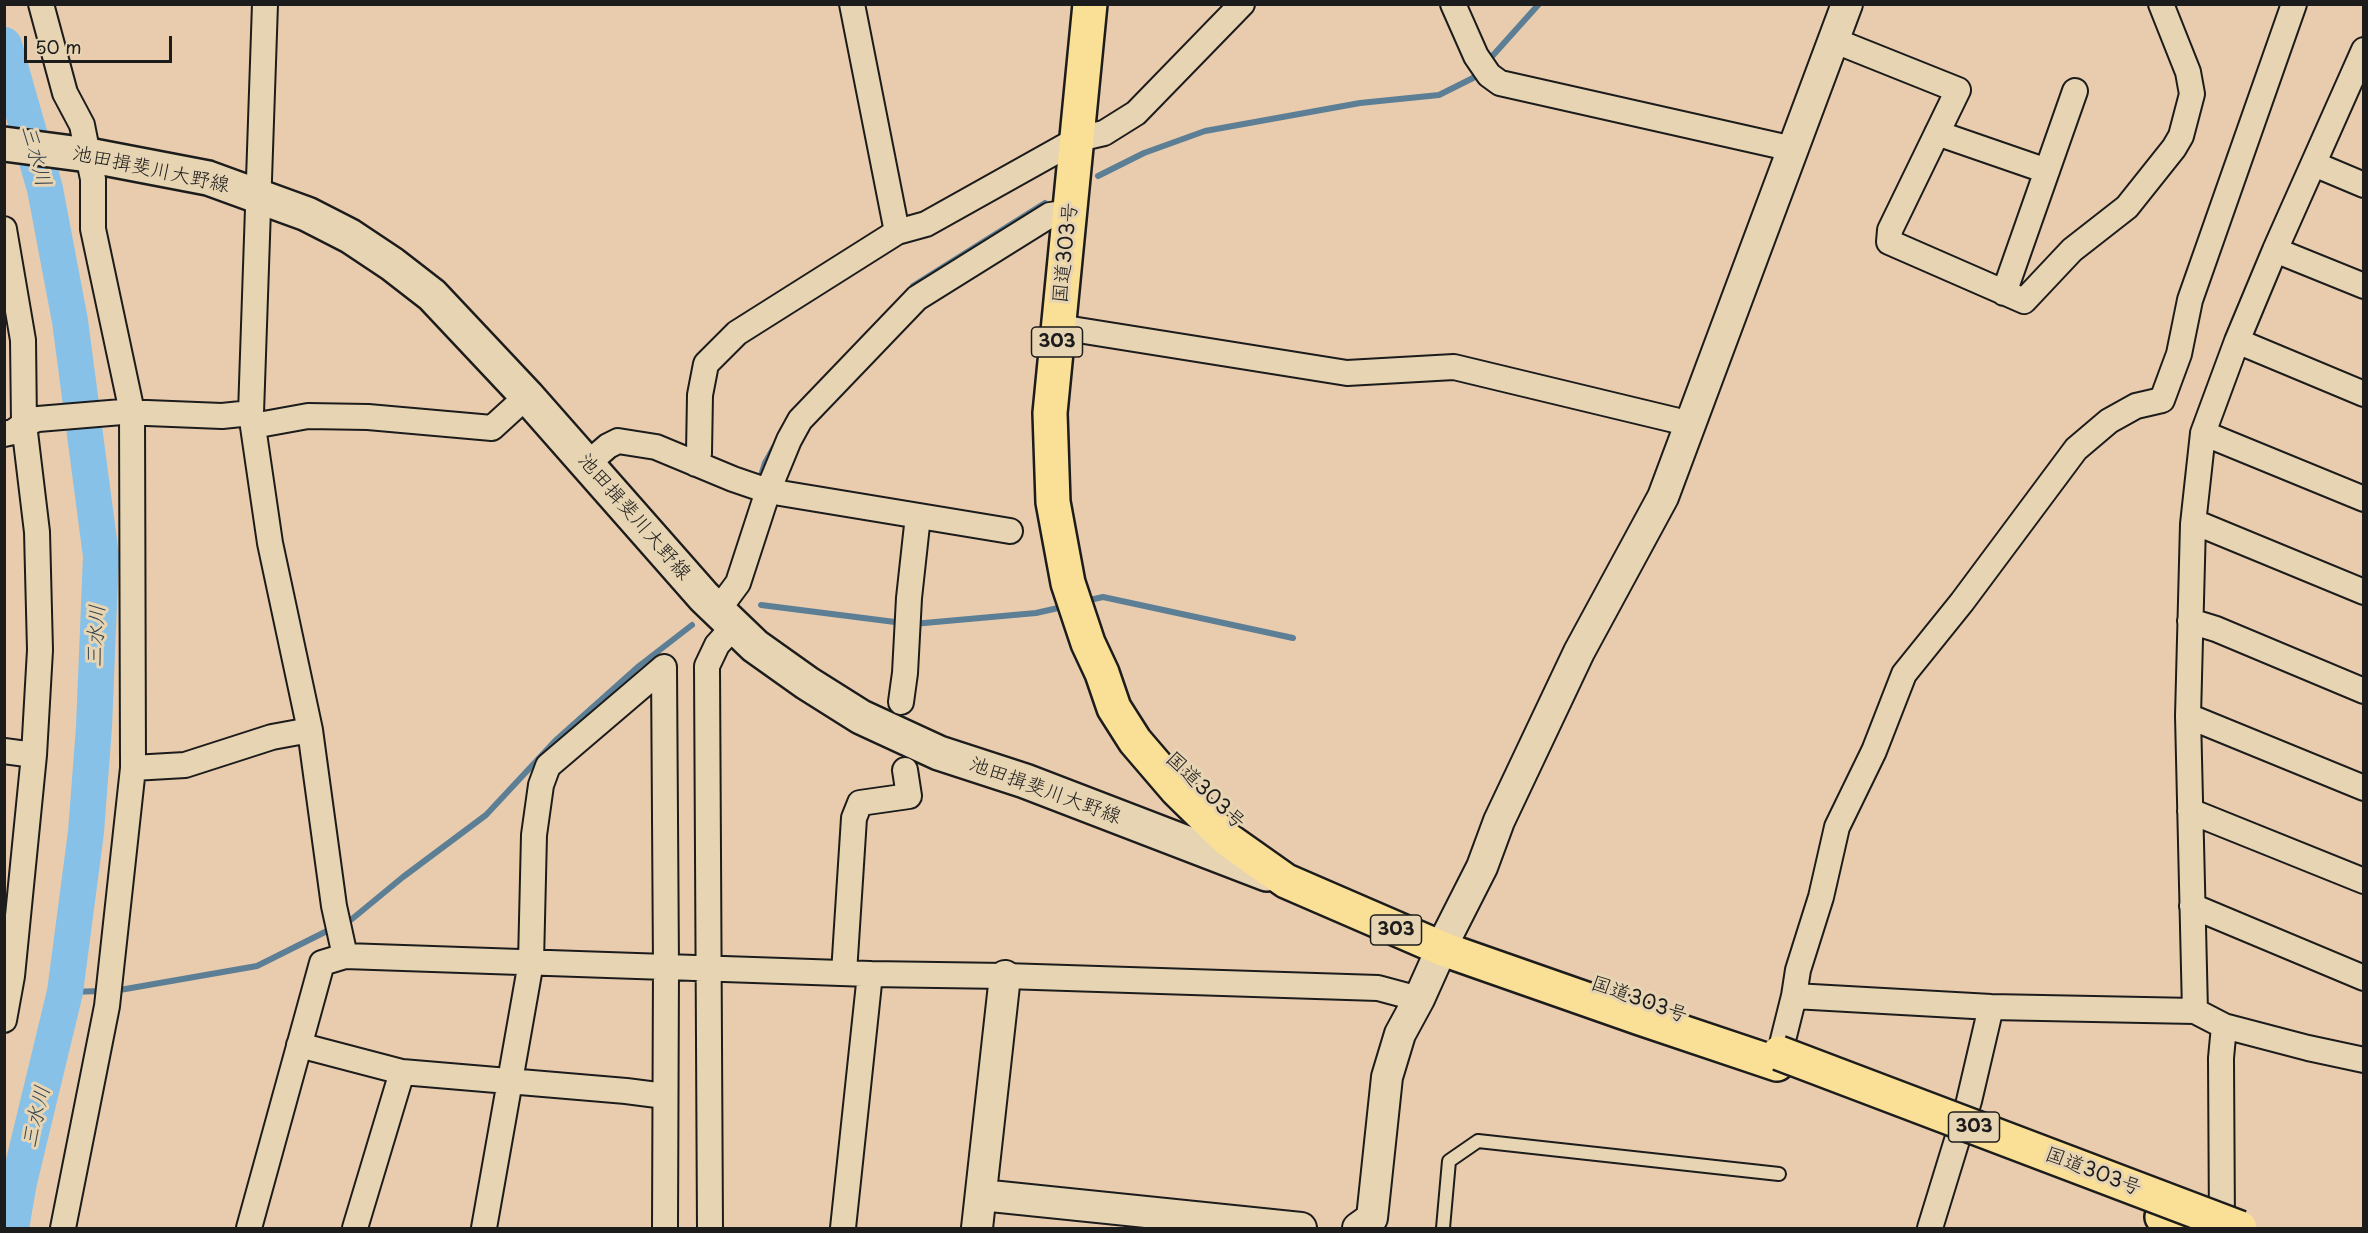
<!DOCTYPE html>
<meta charset="utf-8">
<style>
body{margin:0}
#map{position:relative;width:2368px;height:1233px;overflow:hidden;background:#e9ccad;font-family:"Playpen Sans",sans-serif}
canvas{display:block}
.frame{position:absolute;inset:0;border:6px solid #1c1c1c;pointer-events:none}
.scale{position:absolute;left:24px;top:36px;width:148px;height:27px;box-sizing:border-box;border:3px solid #1c1c1c;border-top:0;padding-left:8px;font-size:18px;line-height:21px;white-space:nowrap;color:#1c1c1c;-webkit-text-stroke:4px #e7d4b2;paint-order:stroke}
</style>
<div id="map">
<canvas width="2368" height="1233"></canvas>
<div class="frame"></div>
<div class="scale">50 m</div>
</div>
<script>
const c = document.querySelector('canvas').getContext('2d');
c.lineJoin = 'round';
const poly = rows => new Path2D(rows.map(r => 'M' + r).join(''));
function stroke(path, color, width, dash) { c.strokeStyle = color; c.lineWidth = width; c.lineCap = dash ? 'butt' : 'round'; c.setLineDash(dash || []); c.stroke(path); }
function label(font, color, halo, rows, align = 'center') {
  c.font = font + ' "Playpen Sans","Klee One",sans-serif'; c.lineWidth = 6; c.setLineDash([]); c.textBaseline = 'middle'; c.strokeStyle = halo; c.fillStyle = color; for (const [text, x, y, turn = 0] of rows) {
    c.save(); c.translate(x, y); c.rotate((+turn || 0) * Math.PI / 180); c.textAlign = isNaN(turn) ? turn : align; if (halo) c.strokeText(text, 0, 0); c.fillText(text, 0, 0); c.restore();
  }
}
stroke(poly([
 [1487,62,1539,4],
 [1098,176,1144,153,1205,131,1360,103,1439,95,1473,78,1480,70],
 [913,286,1045,203],
 [759,482,765,463,774,447],
 [1085,601,1103,597,1293,638],
 [761,605,903,623],
 [913,624,1036,613,1067,606],
 [342,924,352,919,403,877,486,815,555,741,639,666,692,625],
 [114,991,257,966,333,928],
 [65,992,104,991]
]), '#5d7f96', 6);
stroke(poly([
 [4,45,45,189,70,321,101,556,94,727,86,832,65,992,19,1182,11,1228]
]), '#88c1e7', 36);
const service = poly([
 [1443,1228,1449,1161,1478,1141,1779,1174]
]);
const minor = poly([
 [41,4,65,93,82,125,88,155,93,179,93,229,132,412,133,768,107,1006,63,1228],
 [265,4,251,413,270,543,310,730,334,906,345,956],
 [852,4,897,232],
 [1453,4,1476,56,1489,75,1500,83,1793,149],
 [1833,40,1958,90,1890,230,1889,242,2024,301,2072,250,2127,207,2174,148,2181,136,2192,94,2188,72,2161,4],
 [2364,50,2275,250,2237,341,2203,433,2193,524,2188,716,2195,1011,2224,1026,2308,1048,2364,1060],
 [1937,133,2047,171],
 [2314,164,2364,185],
 [4,229,23,340,24,424,37,532,40,650,34,755,12,976,4,1020],
 [2275,250,2364,286],
 [2004,293,2075,91],
 [1059,327,1347,373,1454,367,1691,424],
 [2237,341,2364,394],
 [253,426,308,416,368,417,492,428,527,396],
 [2203,433,2364,499],
 [4,434,13,432,24,424,38,419,122,412,222,416,251,413],
 [587,464,608,446,618,441,656,447,733,479,768,491,1010,531],
 [696,464,699,453,700,395,706,364,737,333,897,232,926,224,1078,139,1104,133,1136,113,1242,4],
 [2193,524,2204,526,2364,592],
 [718,610,738,583,768,491,789,440,800,420,917,298,1050,215,1071,212],
 [2190,621,2216,629,2364,691],
 [901,702,905,673,909,598,918,516],
 [2188,716,2364,788],
 [4,751,34,755],
 [133,768,185,765,272,737,310,730],
 [2190,811,2364,881],
 [2192,906,2364,978],
 [844,973,854,818,860,803,909,796,905,770],
 [1794,996,1991,1007,2195,1011],
 [299,1045,402,1072,626,1091,665,1096],
 [1777,1064,1794,996,1798,970,1821,897,1837,827,1874,751,1904,674,1962,602,2076,449,2109,421,2136,406,2162,400,2179,354,2190,300,2294,4],
 [249,1228,322,963,345,956,870,974,1005,976,1378,988,1419,999],
 [355,1228,402,1072],
 [484,1228,531,962,534,835,541,785,548,766,664,667,666,967,665,1228],
 [710,1228,707,666,717,645,734,626],
 [843,1228,870,974],
 [1930,1228,1969,1101,1991,1007],
 [2222,1228,2221,1058,2224,1026]
]);
const tertiary = poly([
 [981,1195,1301,1228],
 [977,1228,1005,976],
 [1358,1228,1372,1218,1387,1077,1400,1034,1419,999,1449,932,1482,867,1499,821,1579,652,1663,497,1847,4]
]);
const secondary = poly([
 [4,144,88,155,208,178,307,214,350,236,392,264,432,295,527,396,704,597,755,646,807,683,861,717,939,753,1025,781,1267,874]
]);
const trunk = poly([
 [1090,4,1050,413,1053,502,1068,583,1088,643,1102,673,1114,708,1135,741,1177,790,1228,840,1286,881,1443,949,1640,1018,1777,1064],
 [2162,1217,2191,1228]
]);
stroke(service, '#1c1c1c', 16);
stroke(minor, '#1c1c1c', 28);
stroke(tertiary, '#1c1c1c', 34);
stroke(secondary, '#1c1c1c', 38);
stroke(trunk, '#1c1c1c', 38);
stroke(service, '#e7d4b2', 12);
stroke(minor, '#e7d4b2', 24);
stroke(tertiary, '#e7d4b2', 30);
stroke(secondary, '#e7d4b2', 33);
stroke(trunk, '#fadf96', 33);
const trunkBridge = poly([
 [1779,1053,2240,1228]
]);
stroke(trunkBridge, '#1c1c1c', 38, []);
stroke(trunkBridge, '#fadf96', 33);
for (const [x, y, w] of [
 [1057,342,51],
 [1396,930,51],
 [1974,1127,51]
]) { const box = new Path2D(); box.roundRect(x - w / 2, y - 15, w, 30, 4.5); c.fillStyle = '#e7d4b2'; c.fill(box); stroke(box, '#1c1c1c', 1.5); }
label('bold 18px', '#1c1c1c', null, [
 ["303",1057,342],
 ["303",1396,930],
 ["303",1974,1127]
]);
label('20px', '#1c1c1c', '#e7d4b2', [
 ["池田揖斐川大野線",151,170,12],
 ["国道303号",1066,253,-84],
 ["池田揖斐川大野線",634,517,49],
 ["池田揖斐川大野線",1045,791,20],
 ["国道303号",1205,791,44],
 ["国道303号",1639,1000,20],
 ["国道303号",2093,1172,21]
]);
label('italic 21px', '#37454f', '#e7d4b2', [
 ["三水川",35,156,75],
 ["三水川",97,636,-87],
 ["三水川",37,1117,-77]
]);
</script>
